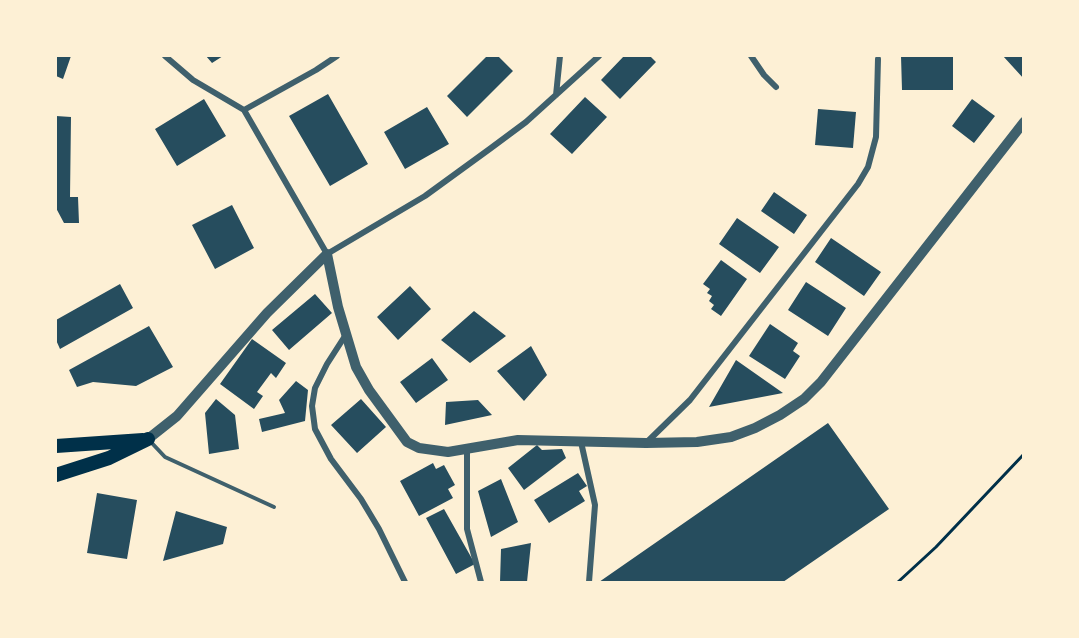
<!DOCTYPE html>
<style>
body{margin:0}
#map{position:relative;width:1079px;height:638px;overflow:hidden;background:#fdf0d5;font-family:Commissioner,sans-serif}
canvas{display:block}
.frame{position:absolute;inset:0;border:57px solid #fdf0d5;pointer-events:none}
</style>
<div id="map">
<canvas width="1079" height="638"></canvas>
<div class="frame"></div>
</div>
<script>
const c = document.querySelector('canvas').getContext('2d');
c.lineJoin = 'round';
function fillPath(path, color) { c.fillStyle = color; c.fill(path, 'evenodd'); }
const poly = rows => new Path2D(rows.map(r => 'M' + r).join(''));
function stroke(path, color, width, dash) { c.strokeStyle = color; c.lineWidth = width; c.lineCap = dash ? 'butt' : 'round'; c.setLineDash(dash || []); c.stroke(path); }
fillPath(poly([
 [56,56,71,56,63,79,56,76],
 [206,56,223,56,212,63],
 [487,56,498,56,513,71,467,117,447,96],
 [624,56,650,56,656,62,620,99,601,80],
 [901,56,953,56,953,90,902,90],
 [1003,56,1024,56,1024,79],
 [328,94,368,164,330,186,289,116],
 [585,97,607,117,572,154,550,134],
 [204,99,226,136,177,166,155,129],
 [972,99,995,116,974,143,952,126],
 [427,107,449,144,405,169,384,132],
 [818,109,856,112,853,148,815,145],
 [56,116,71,117,70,197,78,197,79,223,64,223,56,208],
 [774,192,807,215,794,234,761,211],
 [232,205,254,248,215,269,192,225],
 [737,218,779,247,760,273,719,244],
 [831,238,881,272,864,296,815,262],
 [721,260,747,279,721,316,711,309,714,305,709,301,712,296,707,293,710,289,703,284],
 [806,282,846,308,828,336,788,310],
 [120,284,133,308,60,349,56,340,56,320],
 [410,286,431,309,398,340,377,317],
 [315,294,332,313,289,350,272,330],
 [474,311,506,336,470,363,441,340],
 [770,324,798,343,793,351,800,356,785,379,749,356],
 [149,326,173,367,136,386,93,382,77,387,69,370],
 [252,339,286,363,276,378,271,373,257,392,263,396,254,409,220,384],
 [531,346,547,375,524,401,497,371],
 [432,358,448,380,416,403,400,382],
 [736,360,783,393,709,407],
 [296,381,308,390,305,421,262,432,259,419,285,413,279,400],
 [216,399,235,415,239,449,209,454,205,413],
 [361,399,386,427,357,453,331,425],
 [478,400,492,415,445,425,446,402],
 [828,423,889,509,783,582,599,582],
 [537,445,542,450,562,449,566,458,524,490,508,468],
 [433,463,436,469,444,465,455,485,448,489,453,498,419,516,400,481],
 [578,473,587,486,579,491,585,501,549,523,534,500],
 [501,479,518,522,491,537,478,491],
 [97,493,137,500,127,559,87,553],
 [444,509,475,564,456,574,426,518],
 [176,511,227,527,223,544,163,561],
 [531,543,527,582,500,582,501,549]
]), '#264d5e');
stroke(poly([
 [898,582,936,547,1024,454]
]), '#003049', 3);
stroke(poly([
 [149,440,165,457,274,507]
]), '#3f606c', 4);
stroke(poly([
 [165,56,193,80,244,110,327,254,425,196,491,148,526,122,599,56],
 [751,56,764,75,776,87],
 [556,95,560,56],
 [244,110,316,70,337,56],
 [345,336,327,364,315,388,312,406,315,429,331,459,361,499,379,529,405,582],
 [581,442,595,505,589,582],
 [646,443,690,400,858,184,868,167,876,137,878,59],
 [467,449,467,529,481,582]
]), '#3f606c', 6);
stroke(poly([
 [327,254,338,307,356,367,369,390,407,442,419,448,448,452,518,440,646,443,697,442,731,437,755,428,780,415,804,399,821,382,1024,122],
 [148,439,177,416,267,313,327,254]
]), '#3f606c', 10);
stroke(poly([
 [56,446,143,440],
 [56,475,109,458,148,439]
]), '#003049', 14);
</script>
